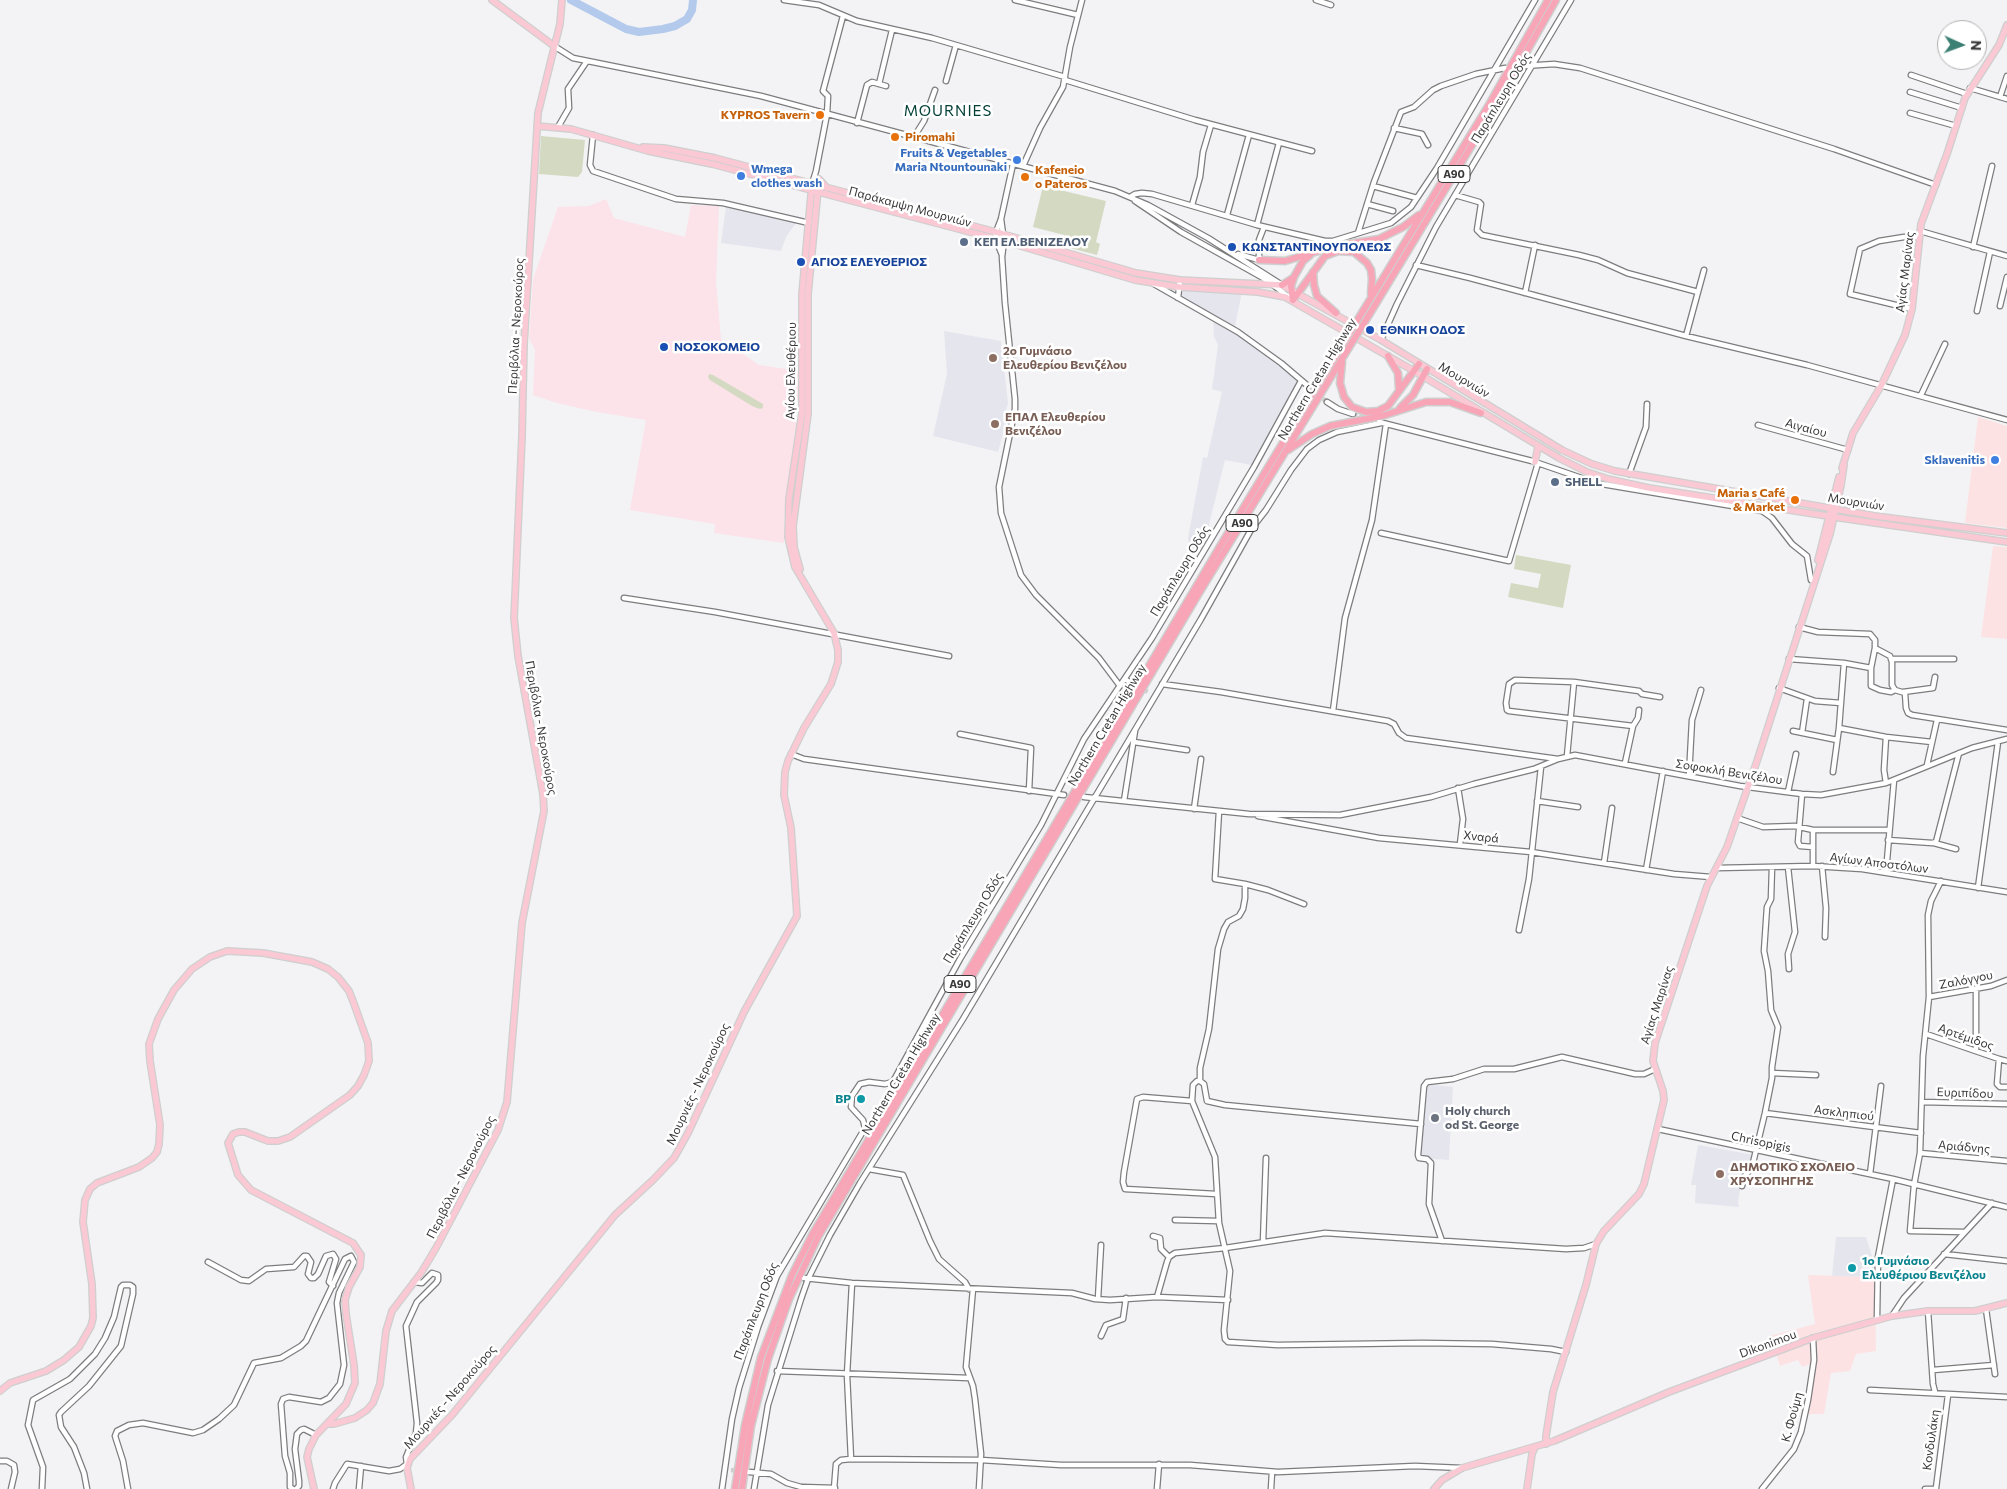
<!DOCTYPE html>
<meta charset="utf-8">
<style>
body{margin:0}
#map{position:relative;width:2007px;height:1489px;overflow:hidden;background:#f3f3f5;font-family:Commissioner,sans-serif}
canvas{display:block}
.north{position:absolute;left:1937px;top:20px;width:50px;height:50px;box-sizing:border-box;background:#fff;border:1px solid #afafb0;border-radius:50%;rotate:92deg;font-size:14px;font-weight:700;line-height:20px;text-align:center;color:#383839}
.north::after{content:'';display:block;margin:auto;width:18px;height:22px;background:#3c8074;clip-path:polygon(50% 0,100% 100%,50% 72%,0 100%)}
</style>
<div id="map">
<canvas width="2007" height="1489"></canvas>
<div class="north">N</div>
</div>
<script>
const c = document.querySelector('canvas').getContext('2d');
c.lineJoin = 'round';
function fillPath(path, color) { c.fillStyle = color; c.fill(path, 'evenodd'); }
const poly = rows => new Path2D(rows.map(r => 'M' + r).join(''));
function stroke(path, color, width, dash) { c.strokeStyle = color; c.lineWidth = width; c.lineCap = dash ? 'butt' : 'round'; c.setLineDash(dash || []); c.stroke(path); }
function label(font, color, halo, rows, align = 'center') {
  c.font = font + ' Commissioner,sans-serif'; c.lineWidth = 5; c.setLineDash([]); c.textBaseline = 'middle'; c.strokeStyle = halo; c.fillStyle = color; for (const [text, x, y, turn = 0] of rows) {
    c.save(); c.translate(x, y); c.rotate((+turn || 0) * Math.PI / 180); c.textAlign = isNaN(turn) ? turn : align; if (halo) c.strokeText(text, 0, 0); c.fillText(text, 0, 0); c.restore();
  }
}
fillPath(poly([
 [1978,417,2007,426,2007,528,1965,523],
 [1993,546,2007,547,2007,639,1981,637],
 [1808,1275,1875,1277,1876,1351,1856,1354,1850,1371,1831,1373,1824,1414,1806,1414,1813,1363,1802,1367,1798,1360,1780,1366,1770,1336,1815,1324]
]), '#fde2e4');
fillPath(poly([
 [726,207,796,222,796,223,786,237,781,251,721,243],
 [1183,289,1242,292,1234,331,1282,366,1298,381,1251,465,1225,460,1206,537,1191,558,1188,538,1203,457,1207,458,1222,392,1212,389,1218,345,1214,337,1213,315,1184,297,1182,295],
 [944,331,1001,341,1008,403,1003,421,1006,422,998,452,933,436,947,374],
 [1425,1084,1453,1087,1449,1160,1419,1158],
 [1698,1145,1754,1155,1750,1169,1742,1179,1738,1202,1739,1207,1695,1203,1696,1185,1691,1185],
 [1836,1237,1866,1237,1873,1259,1875,1277,1832,1276]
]), '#e5e5ee');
fillPath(poly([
 [606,199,614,218,685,237,691,205,719,206,716,282,721,339,759,365,800,371,798,400,787,404,785,417,796,422,798,427,784,518,784,543,714,533,715,524,630,510,646,420,597,412,557,403,533,395,535,350,529,338,533,279,558,207,589,206]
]), '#fce2e9');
fillPath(poly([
 [541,136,585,140,582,172,578,177,539,174],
 [1043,186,1106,201,1096,242,1100,244,1097,255,1066,247,1068,236,1033,227],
 [709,374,713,375,763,404,763,408,760,409,752,406,710,380,708,377],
 [1516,555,1571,565,1563,608,1508,597,1511,583,1538,588,1541,574,1514,569]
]), '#d3dac1');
stroke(poly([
 [571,0,626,29,639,32,663,29,675,26,687,19,692,10,693,0]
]), '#b3caec', 8);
stroke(poly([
 [1308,386,1327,402],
 [1353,414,1377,421],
 [1132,684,1148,692],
 [731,1470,740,1471]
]), '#cececf', 4.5, [4.5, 2]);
const minor = poly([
 [784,0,819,5,857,21,932,38,1065,77],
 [1015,0,1078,15],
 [1316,0,1331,5],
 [554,46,573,58,761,96,1115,191,1148,205,1208,238,1282,285],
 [1524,66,1554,64,1580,68,1834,149,1936,185],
 [1911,75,1967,94],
 [1065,80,1195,120,1312,151],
 [946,81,956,45],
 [879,84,892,30],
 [1970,88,2007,99],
 [1910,92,1962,108],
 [2000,97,2007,76],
 [1910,113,1956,126],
 [857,123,867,85,872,82,886,86],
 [558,127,569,108,568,89,587,61],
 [1394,128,1422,134,1428,145],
 [593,135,590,165,593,171,676,199,723,203,809,223],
 [914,137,924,121,935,90],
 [1023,166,1040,128,1063,87,1070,47,1082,0],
 [812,184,816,171,827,114,828,96,823,91,843,16],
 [1373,186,1417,198],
 [1455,195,1479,202,1481,204,1477,230,1482,235,1579,255,1598,260,1627,273,1698,292],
 [1130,197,1135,194,1142,193,1152,194,1257,225,1325,241,1333,241,1391,223,1411,207,1437,168,1535,0],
 [1135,201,1181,232,1265,279,1289,297],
 [1367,204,1393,211],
 [1192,205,1200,177,1203,152,1211,125],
 [1227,215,1249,135],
 [1001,219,1004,241,1002,257,1005,303,1015,399,1015,409,999,487,1001,513,1021,575,1036,595,1099,658,1120,686],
 [1257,225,1279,143],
 [1920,231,2007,256],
 [1358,233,1374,182,1401,112,1414,107,1433,90,1441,86,1476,74,1505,68],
 [1973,247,1992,166],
 [1238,254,1259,260,1259,240,1264,227],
 [1002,255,996,240,996,232,1001,219,1013,164],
 [1416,265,1470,278,1686,336,1807,365,2007,420],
 [1154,284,1238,332,1281,363,1308,386],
 [1525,293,1535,245],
 [1178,298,1180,280],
 [2000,306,2007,277],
 [1912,309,1850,294,1860,249,1879,241,1904,237,1919,237],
 [1977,311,1990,252],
 [1686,336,1704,270],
 [1381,340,1397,304,1436,227,1571,0],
 [1921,395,1945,344],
 [1327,402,1338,409,1353,414],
 [1379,422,1532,461,1596,483,1762,511,1772,518,1792,544,1807,556,1811,580],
 [1758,425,1848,450],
 [1629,474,1646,427,1647,404],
 [1381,533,1509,561,1538,463],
 [624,598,715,612,949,656],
 [1799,627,1818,632,1870,634,1875,640,1875,648,1890,656,1892,662,1892,685,1895,690,1905,693,1906,708,1908,713,1912,715,2007,730],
 [1875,648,1871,668,1871,686,1880,690,1891,692,1895,690],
 [1789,659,1844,663,1871,668],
 [1891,659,1954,659],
 [1125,679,1132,684],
 [1162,684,1221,692,1388,721,1394,724,1399,733,1406,738,1558,759],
 [1779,688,1815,701,1841,703],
 [1903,692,1933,688,1935,677],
 [1333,711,1345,618,1372,520,1386,424],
 [1633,726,1509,711,1507,710,1506,703,1509,684,1515,680,1574,682,1639,691,1642,694,1660,697],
 [1839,728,1886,737,1932,742],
 [1793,731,1837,740],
 [1802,733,1807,699],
 [960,734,1031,748,1029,791],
 [1886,737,1884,770,1886,783],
 [1134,742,1187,750],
 [791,754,804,759,1064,795],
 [1567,756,1574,682],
 [1625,763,1633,726,1638,718,1639,710],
 [1927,765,1937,720],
 [1833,772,1839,728,1844,663],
 [1689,776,1692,720,1701,690],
 [1458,788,1463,819,1460,844],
 [1788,792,1796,754],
 [1802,794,1798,842,1800,846,1813,847],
 [1084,797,1249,814,1340,815,1431,797,1474,784,1534,769,1558,759,1575,755,1740,786,1802,794,1821,795,1886,783,1972,748,2007,739],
 [1124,801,1135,731],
 [1537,801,1578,807],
 [1194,809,1201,759],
 [1258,816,1379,838,1531,852,1674,874,1711,877],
 [1737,818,1763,827,1795,826,1813,830,1889,830],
 [1813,830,1813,866],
 [1888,840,1932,843,1936,842,1959,753],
 [1934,843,1956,849],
 [1604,863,1612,808],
 [1822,866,1826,908,1825,937],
 [1788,867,1795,932,1788,954,1789,969],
 [1717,868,1813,866,1862,869,2007,892],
 [1646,870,1663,771],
 [1886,872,1894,780],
 [1941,881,1931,901,1928,915,1929,997,1923,1056,1920,1153,1914,1185,1910,1231,1965,1232],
 [1245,884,1268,890,1304,904],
 [1978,888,1998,742],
 [1519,930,1529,879,1541,767],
 [1929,997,1991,986,2007,980],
 [1926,1034,1999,1059],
 [1976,1050,1976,989],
 [2007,1061,1999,1059,1997,1084,2000,1087,2007,1087],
 [1772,1073,1816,1075],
 [1200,1081,1200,1068,1209,1029,1218,949,1224,929,1228,922,1239,916,1243,909,1245,898,1245,884,1215,879,1219,811],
 [1192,1101,1215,1157,1219,1223,1230,1271,1224,1330,1225,1339,1228,1342,1278,1345,1422,1343,1492,1344,1551,1349,1566,1352],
 [1922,1102,2007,1104],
 [1765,1113,1921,1133],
 [1658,1129,1893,1179,2007,1207],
 [1920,1153,2007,1161],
 [869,1169,903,1175,930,1241,939,1259,965,1282,969,1289],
 [1870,1174,1881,1086],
 [1742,1186,1744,1177,1752,1167,1765,1113,1772,1078,1772,1067,1778,1027,1771,1010,1768,971,1764,951,1767,907,1771,899,1772,867],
 [1216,1194,1125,1189,1123,1182,1124,1172,1137,1099,1143,1097,1192,1101,1193,1085,1197,1081,1200,1081,1204,1084,1207,1101,1225,1105,1421,1124],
 [1175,1220,1218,1221],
 [1153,1236,1160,1238,1161,1249,1169,1257],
 [1442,1241,1429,1204,1431,1163,1427,1159,1419,1158,1418,1155,1424,1086,1427,1082,1453,1079,1484,1069,1514,1069,1562,1057,1635,1074,1644,1074,1655,1069],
 [1263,1242,1266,1158],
 [1944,1254,2007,1261],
 [208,1262,241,1280,249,1281,266,1269,294,1267,304,1256,307,1256,311,1262,308,1274,311,1278,314,1278,318,1274,326,1256,333,1254,336,1259,329,1282,333,1286],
 [804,1278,852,1283,1072,1293,1095,1299,1110,1300,1157,1297,1228,1300],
 [973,1289,966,1367,973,1386,975,1399,981,1454,979,1489],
 [1157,1297,1167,1262,1169,1257,1175,1253,1225,1248,1325,1233,1566,1249,1584,1248,1596,1244],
 [1098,1299,1101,1245],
 [1986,1309,1995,1374],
 [1928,1311,1933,1384,1935,1392],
 [1892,1316,1904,1298,1992,1203],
 [1877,1319,1878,1257,1893,1179],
 [1101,1336,1106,1325,1123,1319,1126,1298],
 [1933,1370,1994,1365],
 [777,1371,969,1378],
 [1870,1390,2007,1397],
 [851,1459,847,1375,852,1283],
 [0,1461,7,1461,14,1465,15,1472,11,1489],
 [749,1472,771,1474,787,1483,801,1487,835,1488],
 [1936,1488,1948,1395],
 [42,1489,43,1467,28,1425,33,1400,70,1379,95,1354,105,1338,114,1317,121,1287,123,1285,130,1285,133,1287,133,1294,121,1346,89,1386,61,1412,59,1415,61,1427,74,1447,84,1473,87,1489],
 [128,1489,123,1461,115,1436,117,1431,129,1425,143,1423,193,1433,203,1430,219,1419,234,1405,254,1363,281,1358,301,1346,306,1341,345,1259,351,1256,354,1262,339,1293,337,1303,344,1365,340,1384,329,1398,321,1402,289,1397,283,1399,281,1404,285,1456,290,1473,290,1487,293,1489],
 [296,1489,299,1486,299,1481,295,1449,297,1434,301,1430,304,1429,316,1435],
 [333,1489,335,1483,347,1464,389,1471,400,1469,407,1464,406,1457,416,1433,417,1423,406,1326,417,1302,436,1283,438,1280,438,1275,432,1273,422,1283,414,1282],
 [359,1489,361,1466],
 [722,1489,732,1419,739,1388,758,1327,777,1276,865,1128,863,1120,851,1107,852,1096,860,1084,869,1082,885,1084,892,1082,895,1078,960,959,1041,825,1084,739,1152,638,1254,467,1301,381],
 [754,1489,768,1405,801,1299,808,1279,830,1235,860,1183,963,1019,1201,619,1252,528,1266,510,1291,470,1307,449,1319,440,1337,432,1381,423],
 [834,1489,836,1464,841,1460,851,1459,981,1460,1061,1465,1190,1465,1278,1472,1415,1466,1462,1468],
 [1157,1489,1159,1464],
 [1271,1489,1272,1472],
 [1762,1489,1794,1449,1801,1432,1808,1400,1814,1360,1813,1338],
 [1925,1489,1936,1489]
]);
const major = poly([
 [492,0,554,46],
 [537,126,571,129,648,151,712,164,1004,241,1135,280,1179,287,1258,292,1285,297,1414,371,1559,458,1587,472,1608,479,1649,488,1834,517,2007,542],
 [643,147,664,148,715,158,996,232,1136,273,1180,280,1282,285,1381,340,1562,450,1592,464,1615,471,1875,516,2007,533],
 [819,179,827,188],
 [1535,462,1538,447],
 [1842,468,1853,433,1881,386,1905,335,1912,309,1921,224,1947,154,1965,98,1999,45,2007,25],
 [1818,560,1839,477],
 [800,569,794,547,793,526,808,414,808,294,818,189],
 [0,1391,10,1383,46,1371,64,1360,79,1347,91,1326,93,1318,92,1284,83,1222,85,1200,90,1189,97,1183,139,1167,152,1158,157,1152,159,1144,160,1125,150,1061,149,1044,158,1019,174,990,192,969,210,957,227,951,263,953,312,962,328,969,338,977,349,991,353,1001,368,1043,369,1061,364,1075,358,1086,350,1095,290,1137,278,1141,268,1141,245,1132,239,1132,233,1134,228,1143,238,1175,251,1190,353,1243,361,1255,360,1267,349,1287,345,1300,346,1314,354,1365,355,1383,346,1404,316,1435,309,1449,307,1457,314,1489],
 [327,1424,334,1424,355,1418,367,1410,373,1403,380,1384,386,1331,392,1311,421,1273,436,1248,498,1130,507,1102,522,923,544,811,543,794,518,656,514,618,515,597,522,436,524,344,538,113,560,24,562,0],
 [1546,1444,1546,1436,1553,1392,1586,1285,1596,1244,1604,1231,1639,1194,1644,1184,1664,1100,1663,1091,1653,1061,1655,1043,1707,886,1727,847,1757,761,1830,534,1841,485,1844,465],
 [411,1489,407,1468,410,1459,452,1415,615,1215,653,1180,674,1158,688,1133,744,1012,797,916,791,828,784,795,785,772,788,761,804,728,831,684,838,662,838,650,834,633,795,567,788,537,789,499,802,413,802,294,812,184],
 [1434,1489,1442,1480,1462,1468,1554,1441,1669,1392,1813,1338,1892,1316,1928,1311,1975,1311,2007,1303],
 [1527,1489,1532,1454,1535,1447]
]);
const highway = poly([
 [1259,260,1285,261,1335,246,1379,239,1403,227,1419,215],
 [1313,272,1314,285,1317,296,1336,313],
 [1282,285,1293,278],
 [1293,300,1325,256,1338,251,1354,252,1367,263,1371,270,1372,279,1371,294],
 [1293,300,1291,286,1294,277,1303,261,1310,255],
 [1363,311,1490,103,1548,0],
 [1369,315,1495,107,1556,0],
 [1388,356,1398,373,1399,389],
 [1342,362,1340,383,1344,397,1352,407,1366,412,1378,411,1388,406,1419,364],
 [1400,408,1413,395,1427,369],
 [1288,450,1312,434,1330,426,1382,416,1426,402,1450,402,1481,413],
 [735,1489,745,1425,761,1357,792,1275,812,1235,1219,548,1341,347],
 [742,1489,751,1426,768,1359,789,1299,818,1237,1199,593,1348,349]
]);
stroke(minor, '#7d7d7f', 7);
stroke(major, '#cfcfcf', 8);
stroke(highway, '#cfcfcf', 9);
stroke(minor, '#fff', 4.5);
stroke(major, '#fac9d4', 5.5);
stroke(highway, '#f7a5b7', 6);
const highwayBridge = poly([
 [1341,347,1363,311],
 [1348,349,1369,315]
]);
stroke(highwayBridge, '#cfcfcf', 9, []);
stroke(highwayBridge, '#f7a5b7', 6);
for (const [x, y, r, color] of [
 [820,115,5,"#e8710a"],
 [895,137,5,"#e8710a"],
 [1017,160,5,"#3f7fe0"],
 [741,176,5,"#3f7fe0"],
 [1025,177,5,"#e8710a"],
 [964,242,5,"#5c6f8a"],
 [1232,247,5,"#1a4fb4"],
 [801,262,5,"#1a4fb4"],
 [1370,330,5,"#1a4fb4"],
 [664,347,5,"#1a4fb4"],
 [993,358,5,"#8d6e63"],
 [995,424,5,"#8d6e63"],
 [1995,460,5,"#3f7fe0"],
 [1555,482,5,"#5c6f8a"],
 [1795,500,5,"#e8710a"],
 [861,1099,5,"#0f9aa8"],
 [1435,1118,5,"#6b7280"],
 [1720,1174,5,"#8d6e63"],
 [1852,1268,5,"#0f9aa8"]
]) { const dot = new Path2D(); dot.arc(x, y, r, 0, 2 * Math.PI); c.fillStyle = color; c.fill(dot); stroke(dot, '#fff', 2); }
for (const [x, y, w] of [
 [1454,174,32],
 [1242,523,32],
 [960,984,32]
]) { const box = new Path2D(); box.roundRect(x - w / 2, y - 8.5, w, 17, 4); c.fillStyle = '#fff'; c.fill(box); stroke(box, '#383839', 1); }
label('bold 11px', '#383839', null, [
 ["Α90",1454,174],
 ["Α90",1242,523],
 ["Α90",960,984]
]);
label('12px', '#383839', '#fff', [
 ["Παράπλευρη Οδός",1501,98,-59],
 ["Παράκαμψη Μουρνιών",910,207,15],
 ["Αγίας Μαρίνας",1905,272,-83],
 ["Περιβόλια - Νεροκούρος",516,326,-87],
 ["Αγίου Ελευθέριου",791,371,-89],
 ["Northern Cretan Highway",1317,379,-59],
 ["Μουρνιών",1464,380,31],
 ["Αιγαίου",1806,428,15],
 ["Μουρνιών",1856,502,9],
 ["Παράπλευρη Οδός",1180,571,-59],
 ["Northern Cretan Highway",1107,725,-59],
 ["Περιβόλια - Νεροκούρος",541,728,80],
 ["Σοφοκλή Βενιζέλου",1729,772,9],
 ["Χναρά",1481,837,6],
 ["Αγίων Αποστόλων",1879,863,7],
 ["Παράπλευρη Οδός",973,918,-59],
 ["Ζαλόγγου",1966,980,-11],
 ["Αγίας Μαρίνας",1657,1005,-72],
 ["Αρτέμιδος",1966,1037,19],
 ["Northern Cretan Highway",901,1074,-59],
 ["Μουρνιές - Νεροκούρος",698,1084,-65],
 ["Ευριπίδου",1965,1093,2],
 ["Ασκληπιού",1844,1113,7],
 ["Chrisopigis",1761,1142,12],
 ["Αριάδνης",1964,1147,5],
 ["Περιβόλια - Νεροκούρος",461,1177,-63],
 ["Παράπλευρη Οδός",756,1311,-69],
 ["Dikonimou",1768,1344,-20],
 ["Μουρνιές - Νεροκούρος",450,1397,-49],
 ["Κ. Φούμη",1792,1417,-75],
 ["Κονδυλάκη",1931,1440,-82]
]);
label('bold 12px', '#c56008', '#fff', [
 ["KYPROS Tavern",810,115],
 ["Piromahi",905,137,"left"],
 ["Kafeneio",1035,170,"left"],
 ["o Pateros",1035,184,"left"],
 ["Maria s Café",1785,493],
 ["& Market",1785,507]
], 'right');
label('bold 12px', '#366cbe', '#fff', [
 ["Fruits & Vegetables",1007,153],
 ["Maria Ntountounaki",1007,167],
 ["Wmega",751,169,"left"],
 ["clothes wash",751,183,"left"],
 ["Sklavenitis",1985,460]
], 'right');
label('bold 12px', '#4e5e75', '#fff', [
 ["ΚΕΠ ΕΛ.ΒΕΝΙΖΕΛΟΥ",974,242],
 ["SHELL",1565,482]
], 'left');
label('bold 12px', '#164399', '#fff', [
 ["ΚΩΝΣΤΑΝΤΙΝΟΥΠΟΛΕΩΣ",1242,247],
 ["ΑΓΙΟΣ ΕΛΕΥΘΕΡΙΟΣ",811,262],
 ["ΕΘΝΙΚΗ ΟΔΟΣ",1380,330],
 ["ΝΟΣΟΚΟΜΕΙΟ",674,347]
], 'left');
label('bold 12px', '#785e54', '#fff', [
 ["2ο Γυμνάσιο",1003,351],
 ["Ελευθερίου Βενιζέλου",1003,365],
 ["ΕΠΑΛ Ελευθερίου",1005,417],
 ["Βενιζέλου",1005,431],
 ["ΔΗΜΟΤΙΚΟ ΣΧΟΛΕΙΟ",1730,1167],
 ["ΧΡΥΣΟΠΗΓΗΣ",1730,1181]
], 'left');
label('bold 12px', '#0d838f', '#fff', [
 ["BP",851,1099],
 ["1ο Γυμνάσιο",1862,1261,"left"],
 ["Ελευθέριου Βενιζέλου",1862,1275,"left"]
], 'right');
label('bold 12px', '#5b616d', '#fff', [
 ["Holy church",1445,1111],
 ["od St. George",1445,1125]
], 'left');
c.letterSpacing = '1px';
label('15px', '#003f36', '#fff', [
 ["MOURNIES",948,111]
]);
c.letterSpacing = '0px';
</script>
